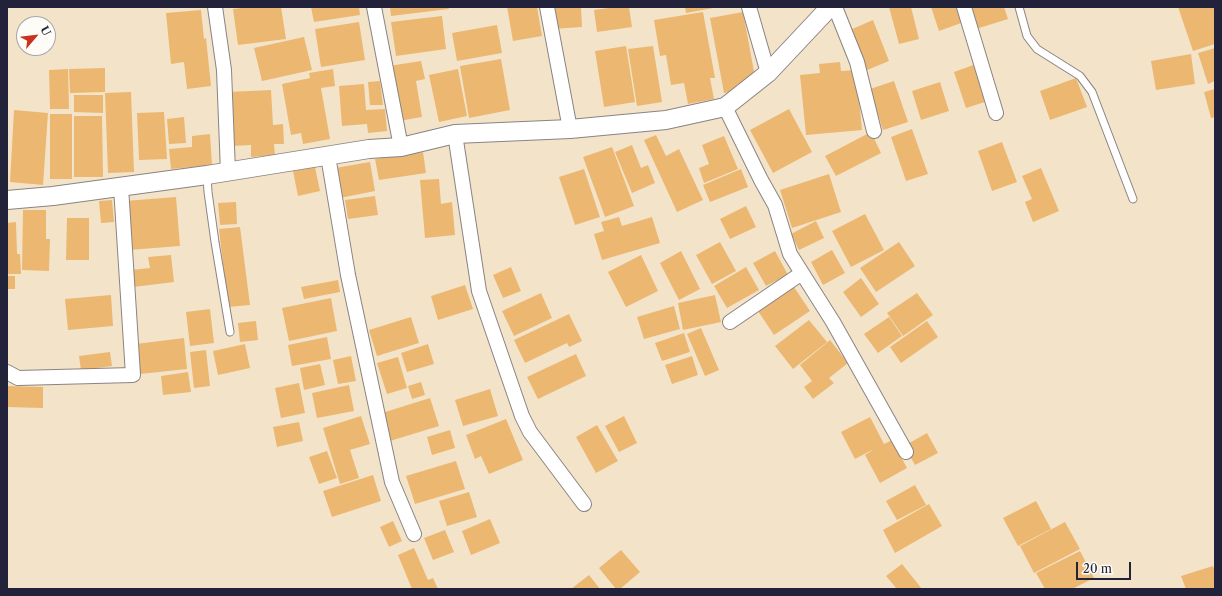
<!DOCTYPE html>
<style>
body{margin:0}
#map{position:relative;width:1222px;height:596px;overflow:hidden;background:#f3e4c9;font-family:"Libre Caslon Text",serif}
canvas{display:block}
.frame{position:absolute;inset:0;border:8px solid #22223b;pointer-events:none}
.north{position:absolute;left:16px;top:16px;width:40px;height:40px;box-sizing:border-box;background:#fdfcf7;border:1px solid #a5a5ac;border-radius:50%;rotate:62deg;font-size:11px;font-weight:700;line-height:16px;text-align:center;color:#22223b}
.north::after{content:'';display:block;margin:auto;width:14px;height:18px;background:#c8321e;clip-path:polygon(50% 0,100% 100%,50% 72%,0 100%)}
.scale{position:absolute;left:1076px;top:562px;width:55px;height:18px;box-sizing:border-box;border:2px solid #22223b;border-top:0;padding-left:5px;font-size:12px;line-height:14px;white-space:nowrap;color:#22223b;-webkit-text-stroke:3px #fdfcf7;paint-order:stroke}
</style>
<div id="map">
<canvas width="1222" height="596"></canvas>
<div class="frame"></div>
<div class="north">U</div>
<div class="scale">20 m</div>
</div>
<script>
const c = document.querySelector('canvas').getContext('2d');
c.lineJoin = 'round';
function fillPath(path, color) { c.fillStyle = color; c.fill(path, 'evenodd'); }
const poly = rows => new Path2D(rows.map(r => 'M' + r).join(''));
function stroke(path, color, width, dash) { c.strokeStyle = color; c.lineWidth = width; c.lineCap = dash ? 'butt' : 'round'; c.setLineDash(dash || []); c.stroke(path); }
fillPath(poly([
 [250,7,281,7,286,39,238,45,233,9],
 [311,7,359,7,360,15,314,22],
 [390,7,448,7,449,9,391,16],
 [507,7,537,7,542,36,513,41],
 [552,7,581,7,582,27,553,29],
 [616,7,629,7,632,27,597,32,594,10],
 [685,7,713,7,713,8,686,13],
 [889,7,911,7,919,39,899,44],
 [931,7,959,7,964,22,939,31],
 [969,7,1004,7,1008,19,976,29],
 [1178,7,1215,7,1215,44,1193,51],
 [201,10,204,39,206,38,211,86,187,89,184,62,171,64,166,13],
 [703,12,715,78,710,78,714,99,688,104,684,83,671,85,666,55,660,56,654,20],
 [743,12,755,77,745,79,746,83,737,84,738,90,724,93,710,18],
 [442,16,446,49,396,56,391,22],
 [873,20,889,61,867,70,850,30],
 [359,22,365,60,321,67,315,29],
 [497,25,502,53,457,61,452,33],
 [304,37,312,70,262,81,254,48],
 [626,46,635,102,604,107,595,51],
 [653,46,662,102,637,106,628,49],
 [1215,48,1215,81,1208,84,1198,53],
 [1191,54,1195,84,1156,90,1151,61],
 [501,59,510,110,469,118,460,66],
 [421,61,425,79,416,81,422,117,399,121,389,66],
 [840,62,841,71,856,70,862,130,806,135,800,75,820,73,819,64],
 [976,64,988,101,966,108,954,72],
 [105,68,105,92,70,93,69,69],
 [68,69,69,109,50,109,49,70],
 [333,69,335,86,321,88,330,139,303,144,301,133,291,135,282,84,310,78,309,73],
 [458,69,467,116,439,122,429,75],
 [1076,78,1087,107,1050,120,1040,91],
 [380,81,383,105,370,105,368,82],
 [894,81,908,122,883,130,870,89],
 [940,82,949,111,921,120,912,91],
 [364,84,366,110,385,109,387,131,368,133,367,124,342,126,339,86],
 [1215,89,1215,117,1211,118,1204,92],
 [271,90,273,125,283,124,284,144,274,144,275,155,251,157,251,145,232,146,228,92],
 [131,92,134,172,108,173,105,93],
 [74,95,103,95,103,113,74,112],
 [789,109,812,152,773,173,750,130],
 [14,110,48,113,43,185,10,182],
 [164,112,167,159,139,160,137,113],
 [50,114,72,114,72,179,50,179],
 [74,116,102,116,103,177,74,177],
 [184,117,186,143,169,144,167,119],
 [912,129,928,174,906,181,891,137],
 [871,132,881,153,836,176,825,156],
 [210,134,212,165,171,169,169,149,192,147,192,136],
 [656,135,666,156,679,149,703,200,677,212,644,140],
 [724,136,738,169,704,183,699,168,709,164,702,145],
 [1002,142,1017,182,992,191,978,151],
 [632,145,641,168,648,165,655,183,632,193,615,152],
 [612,147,634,206,605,217,583,157],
 [423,152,426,173,379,180,375,159],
 [370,162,375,191,340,198,335,168],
 [315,167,320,191,298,196,293,171],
 [1041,168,1059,211,1033,222,1025,202,1032,199,1022,176],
 [584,169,600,217,575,225,559,177],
 [741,169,748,187,710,202,703,185],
 [829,174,841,212,792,228,780,190],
 [439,179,441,204,452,202,455,235,425,238,420,180],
 [375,196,378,215,348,219,345,200],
 [176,197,180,246,129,250,125,201],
 [112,200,114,222,101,223,99,201],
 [236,202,237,224,220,225,218,203],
 [746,206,756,227,730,239,720,219],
 [23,210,46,210,46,239,50,239,49,271,22,270],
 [865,214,884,250,851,267,832,231],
 [619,217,622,226,652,217,660,243,602,260,594,234,604,231,601,222],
 [67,218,89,218,89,260,66,260],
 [816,221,824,238,799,250,791,234],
 [16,222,17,254,20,254,21,274,7,274,7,223],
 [240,227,250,305,228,307,219,229],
 [720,242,736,271,712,284,696,255],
 [899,242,915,266,876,292,860,268],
 [832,250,845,273,823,285,811,262],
 [681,251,700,289,679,300,660,263],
 [775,251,788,275,766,286,753,263],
 [171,255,174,282,133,287,131,270,150,268,148,257],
 [641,255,658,291,626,307,608,272],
 [511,267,521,291,503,298,493,275],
 [746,267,759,290,727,308,714,286],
 [7,276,15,276,15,289,7,289],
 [861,278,879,304,861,317,843,292],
 [338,280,340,292,304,299,301,287],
 [792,284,810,311,774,335,756,308],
 [465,285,473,309,438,320,431,296],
 [541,293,552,318,514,336,502,311],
 [917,293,933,315,903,336,887,313],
 [111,295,113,326,68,330,65,299],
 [715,295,721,322,683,330,678,303],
 [331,298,337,331,289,341,282,308],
 [674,306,680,329,644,339,637,317],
 [210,309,214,343,190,346,186,312],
 [569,314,582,341,569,347,567,343,525,363,514,340],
 [411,317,419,343,377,356,369,330],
 [889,317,902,336,878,353,864,334],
 [809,320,827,342,793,369,775,346],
 [256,321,258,340,240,342,238,323],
 [927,321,938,337,901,363,890,347],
 [701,328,719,370,705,376,687,334],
 [684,333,690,352,662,361,655,343],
 [327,337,331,359,292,366,288,345],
 [184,338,187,369,140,374,136,344],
 [830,340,848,363,829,378,834,383,813,399,804,387,812,381,800,365],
 [245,344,250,368,218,375,213,351],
 [428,344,434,364,407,372,401,353],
 [206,350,210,386,194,388,190,352],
 [110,352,112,366,81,370,79,356],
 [576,354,586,376,538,399,527,377],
 [351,356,356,381,338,384,333,360],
 [692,356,698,375,672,384,665,365],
 [398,357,407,388,387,394,377,363],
 [320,364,325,385,304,390,300,368],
 [188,372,191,392,163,395,161,376],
 [421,382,425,395,412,399,408,386],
 [299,383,305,413,281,418,275,388],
 [349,385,354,411,317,418,312,393],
 [7,386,43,387,43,408,7,407],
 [490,389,498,416,463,426,455,400],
 [430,398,439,426,390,441,382,413],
 [361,416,370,444,350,450,359,478,340,484,323,428],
 [624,416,637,443,619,452,605,426],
 [870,417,884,444,892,440,907,468,880,483,865,455,874,449,855,459,841,432],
 [506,419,523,460,489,474,481,456,475,459,466,435],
 [299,422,303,441,277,447,273,427],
 [597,425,618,461,596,473,576,437],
 [450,430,455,448,432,455,427,437],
 [927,433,938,453,915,465,904,446],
 [327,451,337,478,319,484,309,457],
 [456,461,465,489,415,504,406,476],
 [373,475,381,501,332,517,323,491],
 [915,485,926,505,897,520,886,501],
 [469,492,477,517,447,526,439,501],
 [1036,501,1051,529,1018,546,1003,518],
 [929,504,942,526,895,553,883,530],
 [490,519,500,543,471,555,462,531],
 [393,521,402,541,389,547,380,527],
 [1065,522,1080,549,1034,573,1020,546],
 [445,530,454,552,433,560,424,538],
 [414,548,428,580,433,578,438,589,412,589,398,555],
 [621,550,640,572,620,589,616,589,599,568],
 [1080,551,1094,578,1072,589,1045,589,1036,573],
 [902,564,922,589,897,589,886,576],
 [1213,566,1215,573,1215,589,1186,589,1181,576],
 [589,575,600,589,571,589]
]), '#ecb771');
const service = poly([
 [1019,7,1027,36,1037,49,1080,76,1092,92,1133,199],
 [207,176,208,192,215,242,230,332]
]);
const minor = poly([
 [215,7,224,70,228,172],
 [374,7,401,147],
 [547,7,570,129],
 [749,7,768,73],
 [835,7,857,62,874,131],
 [964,7,996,113],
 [725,107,761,180,775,205,790,254,833,322,906,452],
 [455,134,479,291,522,416,530,432,584,504],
 [328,156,348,275,392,482,414,534],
 [730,322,802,273],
 [7,372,18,378,133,375,121,187]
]);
const tertiary = poly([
 [7,200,53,196,207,175,369,149,401,147,455,134,570,129,666,120,725,107,768,73,830,7]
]);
stroke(service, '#8a8382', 9);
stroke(minor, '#8a8382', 16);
stroke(tertiary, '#8a8382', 20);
stroke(service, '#fff', 7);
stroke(minor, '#fff', 14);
stroke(tertiary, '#fff', 18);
</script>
